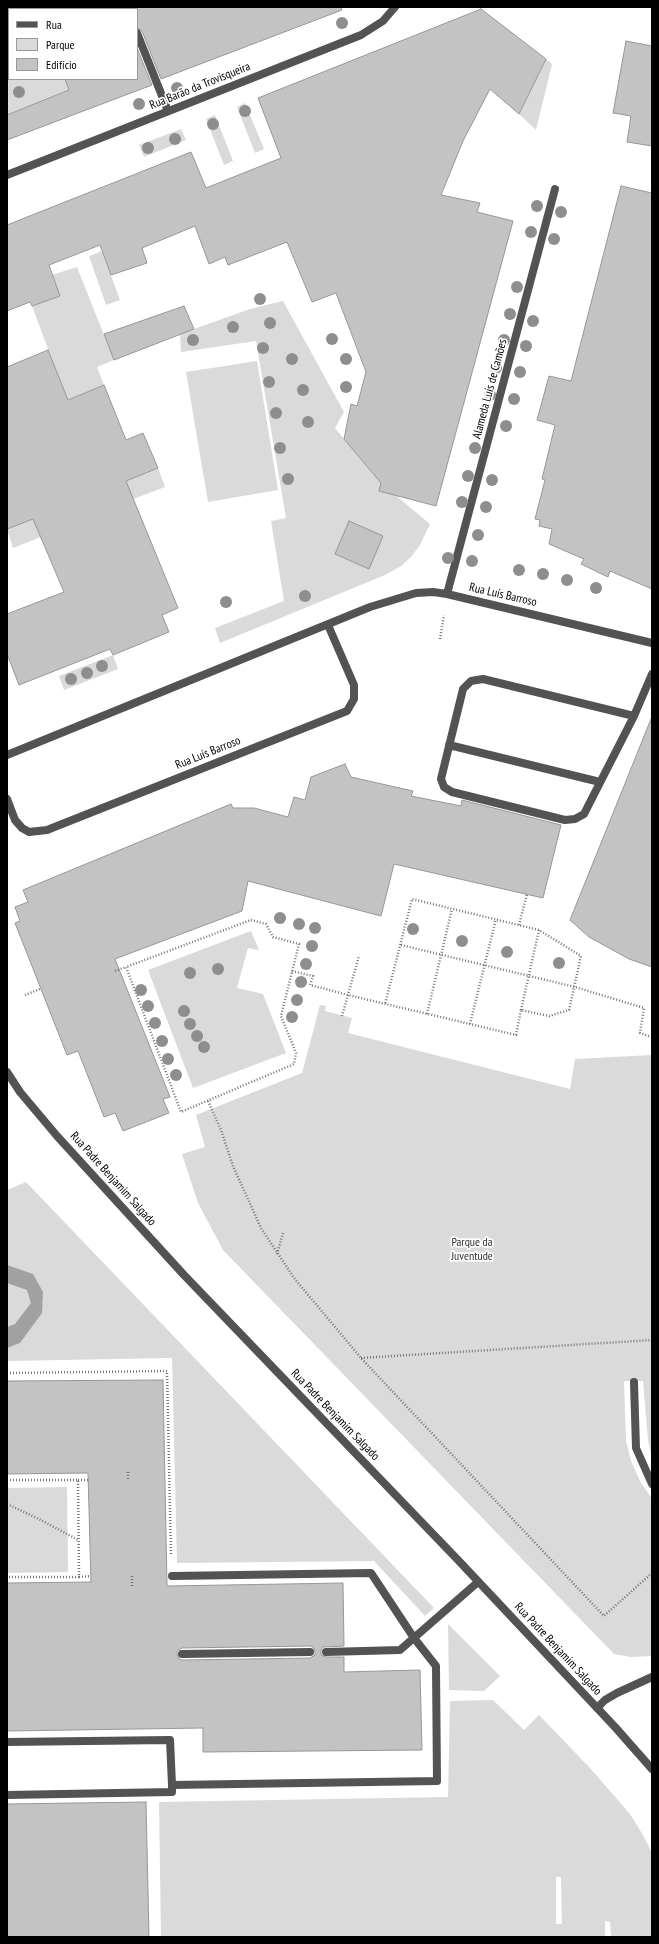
<!DOCTYPE html>
<meta charset="utf-8">
<style>
body{margin:0}
#map{position:relative;width:659px;height:1944px;overflow:hidden;background:#fff;font-family:"PT Sans Narrow",sans-serif}
canvas{display:block}
.frame{position:absolute;inset:0;border:8px solid #000;pointer-events:none}
.legend{position:absolute;left:8px;top:8px;width:130px;height:72px;box-sizing:border-box;background:#fff;border:1px solid #999;margin:0;padding:5px 7px;list-style:none;font-size:12px;color:#000}
.legend li{display:flex;align-items:center;gap:8px;height:20px}
.legend b{width:20px;border:1px solid #999}
</style>
<div id="map">
<canvas width="659" height="1944"></canvas>
<div class="frame"></div>
<ul class="legend">
<li><b style="height:5px;background:#535353"></b>Rua</li>
<li><b style="height:11px;background:#dadada"></b>Parque</li>
<li><b style="height:11px;background:#c3c3c3"></b>Edifício</li>
</ul>
</div>
<script>
const c = document.querySelector('canvas').getContext('2d');
c.lineJoin = 'round';
function fillPath(path, color) { c.fillStyle = color; c.fill(path, 'evenodd'); }
const poly = rows => new Path2D(rows.map(r => 'M' + r).join(''));
function stroke(path, color, width, dash) { c.strokeStyle = color; c.lineWidth = width; c.lineCap = dash ? 'butt' : 'round'; c.setLineDash(dash || []); c.stroke(path); }
function label(font, color, halo, rows, align = 'center') {
  c.font = font + ' "PT Sans Narrow",sans-serif'; c.lineWidth = 3.5; c.setLineDash([]); c.textBaseline = 'middle'; c.strokeStyle = halo; c.fillStyle = color; for (const [text, x, y, turn = 0] of rows) {
    c.save(); c.translate(x, y); c.rotate((+turn || 0) * Math.PI / 180); c.textAlign = isNaN(turn) ? turn : align; if (halo) c.strokeText(text, 0, 0); c.fillText(text, 0, 0); c.restore();
  }
}
fillPath(poly([
 [546,59,552,64,536,130,519,114],
 [9,66,9,79,65,79,69,90,7,115,7,67],
 [245,103,264,149,255,153,237,107],
 [215,115,233,161,224,165,206,119],
 [181,129,186,140,144,157,139,145],
 [102,251,120,300,106,305,89,256],
 [77,267,114,360,97,367,104,385,7,425,7,402,60,381,32,306,60,296,52,275],
 [283,301,344,412,335,428,381,483,430,524,420,545,411,557,401,566,385,575,220,643,215,628,284,601,271,521,286,518,256,341,181,352,180,334,250,309],
 [257,361,278,490,208,502,186,372],
 [158,468,165,487,104,510,97,493],
 [66,505,74,524,13,548,7,529],
 [113,655,118,669,64,690,59,676],
 [251,931,259,950,248,948,237,988,263,994,286,1053,193,1088,148,970],
 [320,1005,326,1006,325,1011,352,1018,348,1033,570,1089,575,1059,652,1055,652,1460,648,1440,643,1381,624,1381,626,1441,631,1461,640,1481,652,1499,652,1656,631,1657,614,1654,223,1250,198,1203,182,1154,205,1147,196,1115,302,1073],
 [26,1182,434,1608,425,1616,374,1561,177,1563,172,1358,7,1361,7,1190],
 [67,1487,68,1572,7,1573,7,1488],
 [448,1624,500,1676,484,1691,449,1690],
 [493,1700,524,1730,539,1715,590,1768,630,1814,643,1835,652,1853,652,1937,611,1937,610,1922,605,1921,605,1937,161,1937,159,1802,448,1797,450,1701],
 [556,1877,561,1877,562,1924,556,1924]
]), '#dadada');
fillPath(poly([
 [7,1265,33,1274,43,1292,42,1313,20,1343,7,1348,7,1327,15,1324,31,1303,27,1290,7,1283]
]), '#a1a1a1');
const building = poly([
 [137,7,341,7,342,10,161,79,142,31,137,28,137,7],
 [481,9,546,59,519,114,490,89,463,141,441,195,480,203,477,212,513,221,436,506,379,491,381,483,344,439,351,404,357,406,366,372,336,293,312,302,287,242,228,265,225,257,209,264,195,226,142,248,147,263,111,275,100,245,49,265,60,296,32,306,30,302,7,311,7,225,191,152,206,188,281,158,258,98,481,9],
 [626,41,652,46,652,146,627,142,631,116,613,113,626,41],
 [137,48,152,85,7,140,7,115,69,90,65,79,137,79,137,48],
 [621,186,652,193,652,589,610,571,608,577,581,564,584,559,549,544,552,529,539,526,540,520,535,519,545,480,542,479,555,425,537,420,549,376,571,381,621,186],
 [184,306,194,329,114,360,104,334,184,306],
 [48,350,68,400,104,385,126,440,143,433,158,468,126,481,178,608,162,615,169,632,113,655,110,649,19,685,7,654,7,614,64,592,33,519,7,529,7,367,48,350],
 [349,521,383,536,369,569,335,554,349,521],
 [651,719,652,720,652,967,629,959,589,937,570,920,651,719],
 [345,764,351,777,413,791,411,796,461,806,462,800,561,825,543,898,394,864,381,916,248,881,242,911,115,959,170,1097,163,1099,169,1113,123,1131,115,1113,104,1117,78,1051,67,1055,15,923,20,921,15,907,28,902,23,890,231,804,233,808,254,808,288,817,294,797,305,800,311,777,345,764],
 [163,1380,167,1586,343,1583,344,1646,323,1647,321,1650,321,1655,326,1657,344,1657,344,1672,420,1670,422,1750,203,1752,203,1728,7,1731,7,1583,91,1582,88,1473,7,1474,7,1381,163,1380],
 [310,1646,313,1647,315,1652,315,1655,310,1658,182,1660,179,1659,177,1654,177,1651,182,1648,310,1646],
 [146,1802,149,1937,7,1937,7,1804,146,1802]
]);
fillPath(building, '#c3c3c3');
stroke(building, '#979797', 1);
stroke(poly([
 [440,639,444,615],
 [251,920,266,924,273,937,299,944,281,1016,296,1053,294,1064,181,1112,126,967,251,920],
 [519,925,527,894],
 [401,945,575,987,644,1008,640,1033,652,1037],
 [115,971,126,967],
 [292,971,313,976,310,985,322,988,348,995,470,1024,516,1035,521,1010,549,1016,569,1010,581,956,539,930,412,899,385,1004],
 [25,995,40,989],
 [521,1010,539,930],
 [427,1014,452,909],
 [342,1016,359,956],
 [470,1024,496,919],
 [208,1101,221,1130,233,1166,261,1228,294,1278,361,1358,604,1616,652,1573],
 [277,1254,283,1233],
 [361,1358,652,1340],
 [7,1373,167,1371,171,1556],
 [128,1472,128,1480],
 [7,1480,78,1480,79,1577,7,1577],
 [78,1480,89,1480],
 [7,1504,41,1520,78,1540],
 [132,1576,132,1587],
 [79,1577,91,1576]
]), '#757575', 2.5, [1, 2]);
stroke(poly([
 [130,7,130,9],
 [137,33,168,111],
 [634,716,483,679,471,681,463,689,441,779,444,787,452,792,565,820,575,819,584,814,634,716,652,674],
 [449,745,600,782],
 [634,1382,636,1448,652,1484],
 [326,1652,400,1650,478,1582],
 [182,1654,310,1652],
 [7,1742,170,1740,172,1785],
 [7,1795,172,1792,172,1785,437,1781,436,1666,414,1638,371,1573,172,1576]
]), '#535353', 8);
stroke(poly([
 [7,175,361,35,383,21,395,7],
 [447,594,555,189],
 [7,755,370,607,416,593,433,592,447,594,652,643],
 [7,799,15,820,22,828,29,832,47,830,347,711,354,699,354,685,328,625],
 [597,1708,605,1700,617,1693,652,1677]
]), '#535353', 8);
stroke(poly([
 [7,1072,20,1092,57,1136,184,1275,458,1560,615,1727,652,1769]
]), '#535353', 8);
c.fillStyle = '#8e8e8e';
for (const [x, y] of [
 [342,23],
 [177,88],
 [19,92],
 [139,104],
 [245,111],
 [213,124],
 [175,139],
 [148,148],
 [537,206],
 [561,212],
 [531,232],
 [554,239],
 [517,287],
 [260,299],
 [510,314],
 [533,321],
 [270,323],
 [233,327],
 [332,339],
 [193,340],
 [504,340],
 [526,346],
 [263,348],
 [292,359],
 [346,359],
 [496,368],
 [520,372],
 [269,382],
 [346,387],
 [303,390],
 [490,395],
 [514,399],
 [276,413],
 [308,422],
 [506,426],
 [280,448],
 [475,448],
 [468,476],
 [288,479],
 [492,480],
 [462,502],
 [486,507],
 [478,535],
 [448,558],
 [472,561],
 [519,570],
 [543,574],
 [567,580],
 [596,588],
 [305,596],
 [226,602],
 [102,666],
 [87,673],
 [71,679],
 [280,918],
 [299,924],
 [315,928],
 [413,929],
 [462,941],
 [312,946],
 [507,952],
 [559,963],
 [306,964],
 [218,969],
 [190,973],
 [301,982],
 [141,990],
 [297,1000],
 [148,1006],
 [184,1011],
 [292,1017],
 [155,1023],
 [190,1024],
 [197,1036],
 [162,1041],
 [204,1047],
 [168,1059],
 [176,1075]
]) { c.beginPath(); c.arc(x, y, 6, 0, 2 * Math.PI); c.fill(); }
label('12px', '#000', '#fff', [
 ["Rua Barão da Trovisqueira",200,86,-22],
 ["Alameda Luís de Camões",490,389,-75],
 ["Rua Luís Barroso",503,595,13],
 ["Rua Luís Barroso",208,753,-22],
 ["Rua Padre Benjamim Salgado",113,1179,48],
 ["Rua Padre Benjamim Salgado",335,1415,46],
 ["Rua Padre Benjamim Salgado",558,1649,47]
]);
label('12px', '#313131', '#fff', [
 ["Parque da",472,1243],
 ["Juventude",472,1257]
]);
</script>
